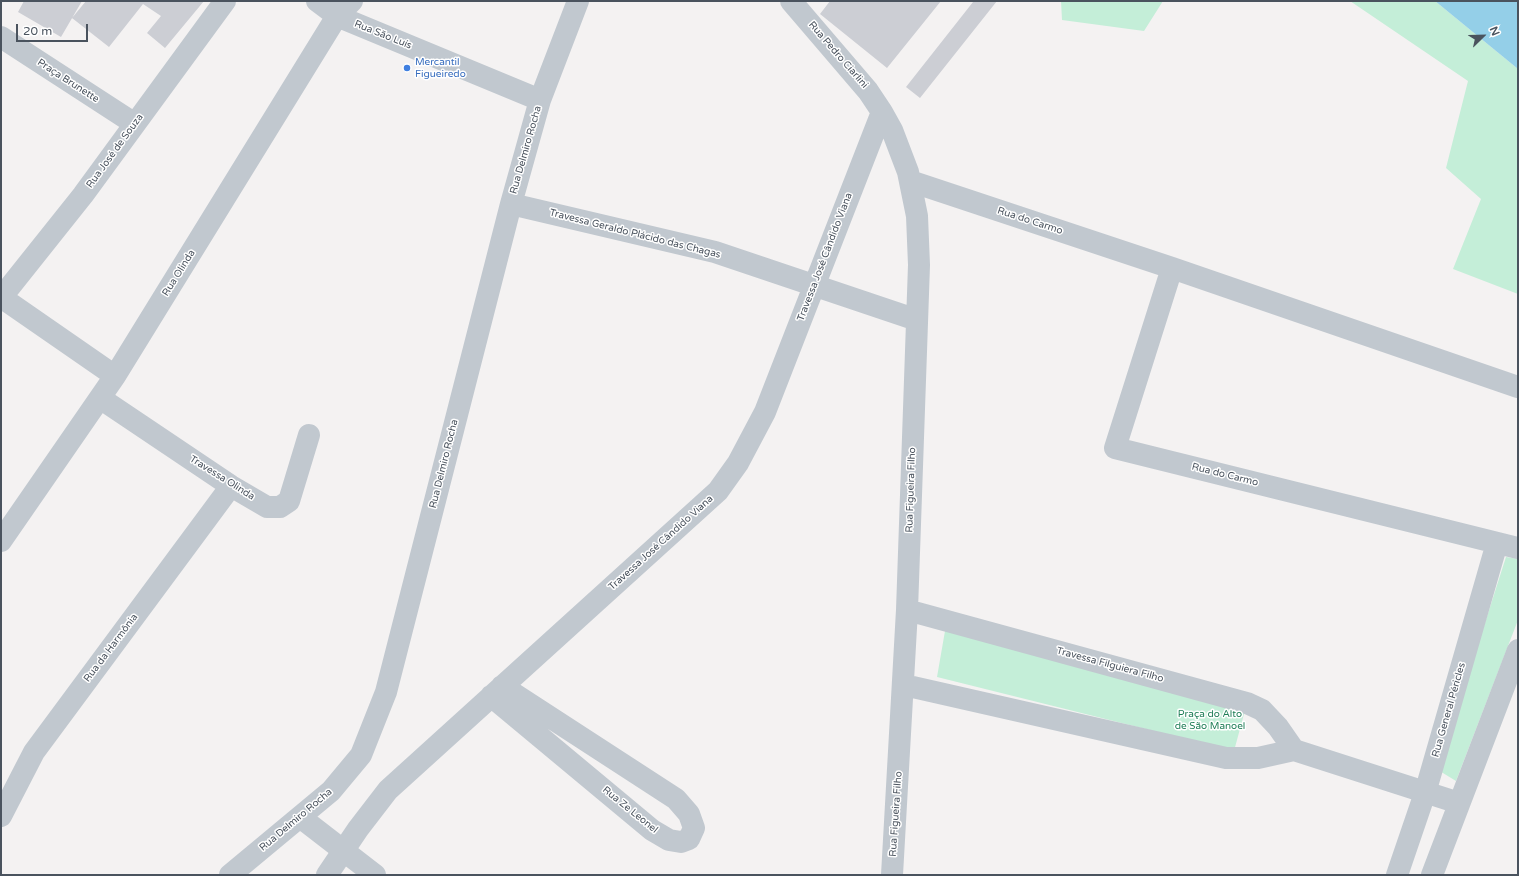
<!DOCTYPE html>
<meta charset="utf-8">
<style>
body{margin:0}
#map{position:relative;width:1519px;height:876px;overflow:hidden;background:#f4f2f2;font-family:"Varela Round",sans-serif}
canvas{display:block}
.frame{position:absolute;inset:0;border:2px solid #4a535e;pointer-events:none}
.north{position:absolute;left:1463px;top:16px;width:40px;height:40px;-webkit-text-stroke:3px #fff;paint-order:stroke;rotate:67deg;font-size:11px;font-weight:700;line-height:16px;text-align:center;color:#4a535e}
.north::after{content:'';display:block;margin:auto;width:14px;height:18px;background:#4a535e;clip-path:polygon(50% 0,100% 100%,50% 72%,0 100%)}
.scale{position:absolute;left:16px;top:24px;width:72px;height:18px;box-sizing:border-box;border:2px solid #4a535e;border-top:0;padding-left:5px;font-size:12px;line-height:14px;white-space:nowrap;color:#4a535e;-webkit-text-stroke:3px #fff;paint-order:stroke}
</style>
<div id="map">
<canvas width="1519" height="876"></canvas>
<div class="frame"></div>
<div class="north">N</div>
<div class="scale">20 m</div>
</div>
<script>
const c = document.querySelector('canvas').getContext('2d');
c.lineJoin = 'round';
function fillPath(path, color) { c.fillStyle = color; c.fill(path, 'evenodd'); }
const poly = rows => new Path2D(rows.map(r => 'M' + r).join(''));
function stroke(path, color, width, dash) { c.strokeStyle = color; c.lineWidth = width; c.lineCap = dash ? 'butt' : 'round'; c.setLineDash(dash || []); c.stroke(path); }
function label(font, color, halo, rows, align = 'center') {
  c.font = font + ' "Varela Round",sans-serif'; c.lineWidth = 3; c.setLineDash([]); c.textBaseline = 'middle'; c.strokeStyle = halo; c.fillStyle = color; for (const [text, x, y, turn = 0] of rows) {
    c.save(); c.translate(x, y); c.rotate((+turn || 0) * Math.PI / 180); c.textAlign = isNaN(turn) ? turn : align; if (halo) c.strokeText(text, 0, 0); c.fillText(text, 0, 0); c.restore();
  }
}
fillPath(poly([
 [1061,1,1163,1,1144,31,1062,20],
 [1350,1,1435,1,1518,69,1518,294,1453,269,1481,199,1446,168,1468,81],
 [1506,557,1518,559,1518,620,1456,781,1438,770],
 [945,631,1247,703,1234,751,937,677]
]), '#c4eed8');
fillPath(poly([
 [1435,1,1518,1,1518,69]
]), '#94cfe8');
fillPath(poly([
 [24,1,82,1,61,37,18,12],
 [86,1,204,1,165,48,147,33,161,16,143,4,109,47,72,18],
 [830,1,941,1,887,68,820,14],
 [971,1,997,1,920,98,906,87,973,2]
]), '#ccced4');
stroke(poly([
 [317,1,337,16,540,100],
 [791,1,868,91,882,112,892,130,908,172,917,216,919,265,907,610,892,875],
 [1,37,135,124],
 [910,181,1172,268,1518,387],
 [511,204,715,252,917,320],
 [1172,268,1115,448,1518,548],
 [1,297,115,376],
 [1,298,83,195,225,1],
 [100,398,231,486,267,507,280,507,289,501,309,435],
 [1,541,115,376,337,16,352,1],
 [907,610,1247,703,1262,710,1278,727,1294,750],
 [904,685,1226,758,1258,758,1294,750,1459,803],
 [491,696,652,830,669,840,681,842,689,839,694,828,689,814,676,799,502,686],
 [1,816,34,752,231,486],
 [300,817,375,875],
 [230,875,331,791,361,755,386,692,511,204,540,100,578,1],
 [327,875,358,829,388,790,718,491,738,463,765,412,882,112],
 [1397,875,1425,793,1497,543],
 [1432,875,1518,650]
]), '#c1c8cf', 22);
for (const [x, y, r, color] of [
 [407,68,4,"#3f7fe0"]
]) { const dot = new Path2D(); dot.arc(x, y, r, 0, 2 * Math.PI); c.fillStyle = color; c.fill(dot); stroke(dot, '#fff', 1.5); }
label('10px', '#4a535e', '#fff', [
 ["Rua São Luís",383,35,22],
 ["Rua Pedro Ciarlini",838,55,49],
 ["Praça Brunette",68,81,33],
 ["Rua Delmiro Rocha",526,150,-74],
 ["Rua José de Souza",115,151,-54],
 ["Rua do Carmo",1030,221,18],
 ["Travessa Geraldo Plácido das Chagas",635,234,14],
 ["Travessa José Cândido Viana",825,257,-69],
 ["Rua Olinda",179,273,-58],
 ["Rua Delmiro Rocha",444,464,-76],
 ["Rua do Carmo",1225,475,14],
 ["Travessa Olinda",222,478,32],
 ["Rua Figueira Filho",911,490,-88],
 ["Travessa José Cândido Viana",661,543,-42],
 ["Rua da Harmônia",111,648,-53],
 ["Travessa Filguiera Filho",1110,665,15],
 ["Rua General Péricles",1449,710,-74],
 ["Rua Ze Leonel",630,810,39],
 ["Rua Figueira Filho",896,814,-86],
 ["Rua Delmiro Rocha",296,820,-40]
]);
label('10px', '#366cbe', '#fff', [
 ["Mercantil",415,62],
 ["Figueiredo",415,74]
], 'left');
label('10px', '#1e7d56', '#fff', [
 ["Praça do Alto",1210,714],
 ["de São Manoel",1210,726]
]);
</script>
